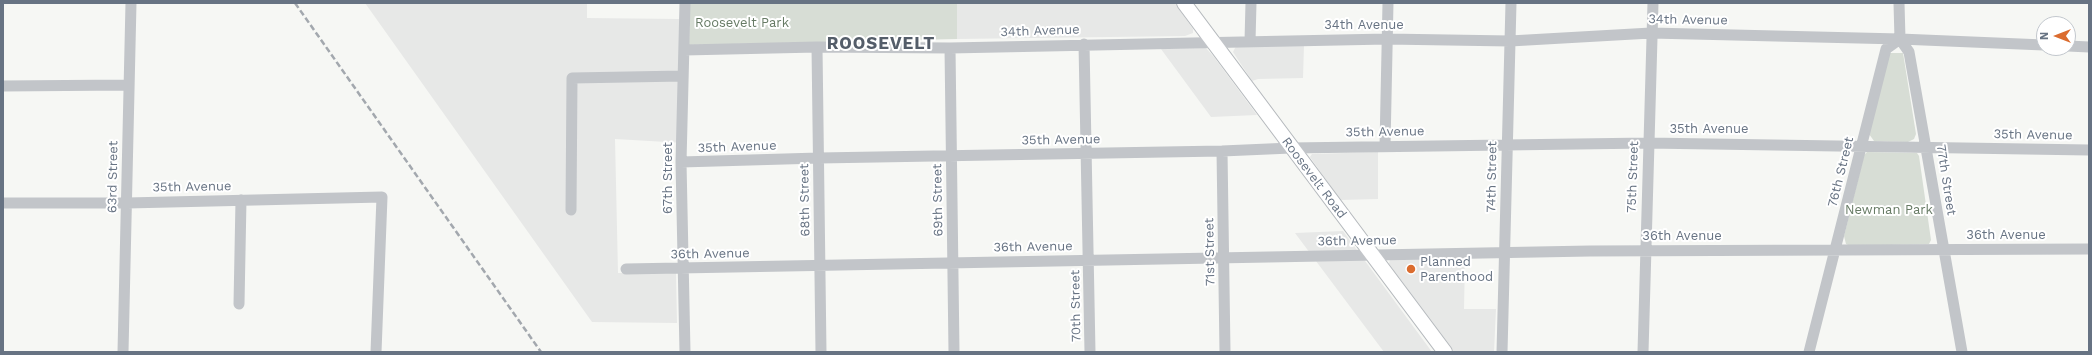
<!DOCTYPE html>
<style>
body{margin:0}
#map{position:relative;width:2092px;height:355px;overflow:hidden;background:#f6f7f4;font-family:"Work Sans",sans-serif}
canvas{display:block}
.frame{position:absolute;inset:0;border:4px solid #677383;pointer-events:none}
.north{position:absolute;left:2036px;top:16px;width:40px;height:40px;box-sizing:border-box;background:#fff;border:1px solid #c2c7cd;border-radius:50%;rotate:270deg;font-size:11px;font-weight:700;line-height:16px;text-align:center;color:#677383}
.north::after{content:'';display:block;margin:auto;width:14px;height:18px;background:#db6c2f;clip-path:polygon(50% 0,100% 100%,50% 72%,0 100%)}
</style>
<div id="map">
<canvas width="2092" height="355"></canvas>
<div class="frame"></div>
<div class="north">N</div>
</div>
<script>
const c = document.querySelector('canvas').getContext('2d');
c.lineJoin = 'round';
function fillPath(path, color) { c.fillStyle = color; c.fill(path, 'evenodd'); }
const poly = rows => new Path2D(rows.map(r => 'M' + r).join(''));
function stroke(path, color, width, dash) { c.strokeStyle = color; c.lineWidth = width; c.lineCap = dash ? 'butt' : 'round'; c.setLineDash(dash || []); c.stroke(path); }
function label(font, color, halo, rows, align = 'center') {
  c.font = font + ' "Work Sans",sans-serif'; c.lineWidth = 4; c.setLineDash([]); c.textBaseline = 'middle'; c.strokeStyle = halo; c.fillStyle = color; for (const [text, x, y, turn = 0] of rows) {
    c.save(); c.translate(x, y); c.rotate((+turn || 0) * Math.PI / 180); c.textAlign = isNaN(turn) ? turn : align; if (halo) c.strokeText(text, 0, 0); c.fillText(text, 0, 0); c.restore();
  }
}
fillPath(poly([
 [365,3,587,3,587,18,679,19,684,143,615,139,618,273,676,273,677,323,592,322],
 [957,3,1175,3,1193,29,1193,33,1185,36,957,39],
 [1304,45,1303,78,1258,79,1252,81,1233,52,1236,46],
 [1206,48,1214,57,1257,115,1211,117,1161,49],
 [1378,152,1378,199,1340,200,1310,157,1312,154],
 [1343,231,1432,352,1384,352,1295,233],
 [1465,258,1464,309,1496,309,1494,352,1454,352,1389,264,1390,259]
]), '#e7e8e7');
fillPath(poly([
 [690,3,957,3,957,39,689,45],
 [1889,53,1903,53,1916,134,1914,139,1908,142,1874,141,1869,134],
 [1867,152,1917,153,1919,156,1931,240,1929,244,1850,246,1846,244,1844,236,1864,155]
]), '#d7ddd5');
const major = poly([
 [1184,3,1445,352]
]);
stroke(major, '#b5b9bd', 16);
stroke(poly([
 [685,3,681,162,685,352],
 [1899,3,1900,39],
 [1900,39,1909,52,1962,352],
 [1250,41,1251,3],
 [1084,44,1090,352],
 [2068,46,2089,47],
 [817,47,821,352],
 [950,48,954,352],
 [684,50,817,47,950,48,1387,39,1510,41,1651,33,1900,39,2044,45],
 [3,86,128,85],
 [1385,146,1388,3],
 [1222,151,1225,352],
 [681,162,819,158,1222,151,1291,148,1648,143,2089,150],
 [3,203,127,203,382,197,376,352],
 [571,210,572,78,683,76],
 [626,269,1590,251,2089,249],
 [239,304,241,200],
 [123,352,131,3],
 [1502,352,1511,3],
 [1643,352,1653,3],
 [1809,352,1886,49,1900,39]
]), '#c2c5c9', 11);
stroke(major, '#fff', 14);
stroke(poly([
 [295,3,541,352]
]), '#a3a8ae', 2.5, [6, 3]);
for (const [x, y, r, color] of [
 [1411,269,5,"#db6c2f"]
]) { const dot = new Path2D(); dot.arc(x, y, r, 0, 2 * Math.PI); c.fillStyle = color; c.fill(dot); stroke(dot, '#fff', 1.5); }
label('13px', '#677383', '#fff', [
 ["34th Avenue",1688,20,1],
 ["34th Avenue",1364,25],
 ["34th Avenue",1040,31,-2],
 ["35th Avenue",1709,129],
 ["35th Avenue",1385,132,-1],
 ["35th Avenue",2033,135,1],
 ["35th Avenue",1061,140,-1],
 ["35th Avenue",737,147,-2],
 ["76th Street",1841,172,-76],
 ["63rd Street",113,177,-89],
 ["74th Street",1492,177,-89],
 ["75th Street",1633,177,-88],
 ["67th Street",668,178,-90],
 ["Roosevelt Road",1314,178,53],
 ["77th Street",1946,180,81],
 ["35th Avenue",192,187,-1],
 ["68th Street",805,200,-91],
 ["69th Street",938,200,-91],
 ["36th Avenue",2006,235],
 ["36th Avenue",1682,236],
 ["36th Avenue",1357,241,-1],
 ["36th Avenue",1033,247,-1],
 ["71st Street",1210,252,-91],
 ["36th Avenue",710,254,-1],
 ["70th Street",1076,306,-91]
]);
label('13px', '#677b65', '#fff', [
 ["Roosevelt Park",742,23],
 ["Newman Park",1889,210]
]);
label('13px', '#677383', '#fff', [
 ["Planned",1420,262],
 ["Parenthood",1420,277]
], 'left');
c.letterSpacing = '1px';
label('bold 17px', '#545d69', '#fff', [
 ["ROOSEVELT",881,44]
]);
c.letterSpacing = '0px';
</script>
